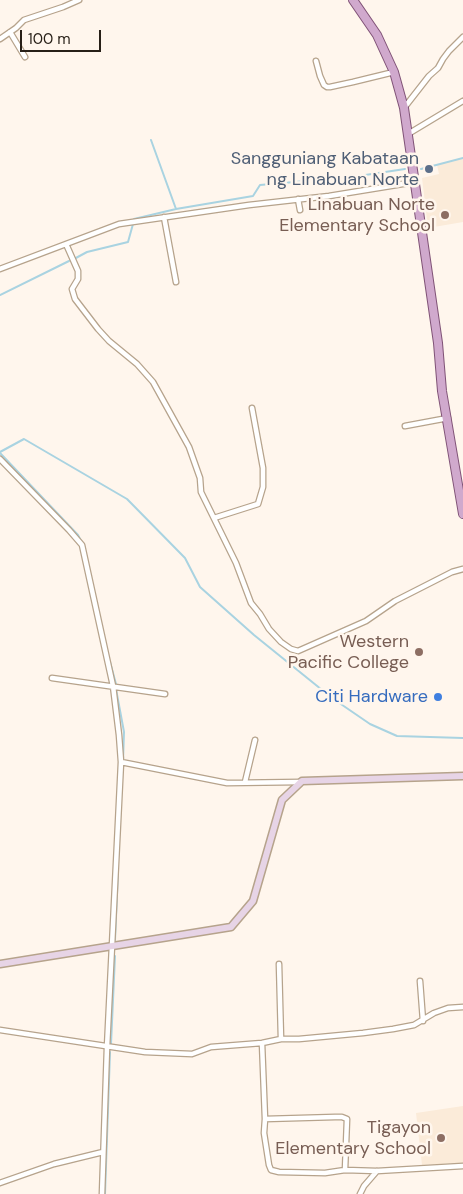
<!DOCTYPE html>
<style>
body{margin:0}
#map{position:relative;width:463px;height:1194px;overflow:hidden;background:#fff6ed;font-family:"DM Sans",sans-serif}
canvas{display:block}
.scale{position:absolute;left:20px;top:30px;width:81px;height:22px;box-sizing:border-box;border:2px solid #271f17;border-top:0;padding-left:6px;font-size:15px;line-height:18px;white-space:nowrap;color:#271f17;-webkit-text-stroke:4px #fff6ed;paint-order:stroke}
</style>
<div id="map">
<canvas width="463" height="1194"></canvas>
<div class="scale">100 m</div>
</div>
<script>
const c = document.querySelector('canvas').getContext('2d');
c.lineJoin = 'round';
function fillPath(path, color) { c.fillStyle = color; c.fill(path, 'evenodd'); }
const poly = rows => new Path2D(rows.map(r => 'M' + r).join(''));
function stroke(path, color, width, dash) { c.strokeStyle = color; c.lineWidth = width; c.lineCap = dash ? 'butt' : 'round'; c.setLineDash(dash || []); c.stroke(path); }
function label(font, color, halo, rows, align = 'center') {
  c.font = font + ' "DM Sans",sans-serif'; c.lineWidth = 5; c.setLineDash([]); c.textBaseline = 'middle'; c.strokeStyle = halo; c.fillStyle = color; for (const [text, x, y, turn = 0] of rows) {
    c.save(); c.translate(x, y); c.rotate((+turn || 0) * Math.PI / 180); c.textAlign = isNaN(turn) ? turn : align; if (halo) c.strokeText(text, 0, 0); c.fillText(text, 0, 0); c.restore();
  }
}
fillPath(poly([
 [463,158,463,222,428,228,422,178,439,174,437,165],
 [463,1106,463,1163,422,1165,416,1113]
]), '#fbebd9');
stroke(poly([
 [151,140,176,209],
 [421,169,463,158],
 [134,221,134,219,176,209,253,196,260,185,352,177,405,169],
 [74,259,87,252,128,242,133,224],
 [0,295,69,261],
 [0,452,24,439,127,499,185,558,200,587,254,635,332,698,370,724,397,736,463,738],
 [0,453,78,535,81,541],
 [110,662,116,684],
 [116,689,124,732,123,761],
 [123,770,123,765],
 [115,940,118,872],
 [111,1044,115,956],
 [105,1194,110,1052]
]), '#a9d3e1', 2);
const street = poly([
 [10,32,25,57],
 [0,39,16,28,24,20,63,7,79,0],
 [316,61,320,76,324,85,327,87,330,87,353,82,394,72],
 [404,108,429,76,438,68,443,59,449,51,463,37],
 [408,134,463,101],
 [298,199,300,210],
 [164,217,176,282],
 [66,244,78,271,78,279,72,289,75,299,98,329,109,341,137,364,153,382,189,447,200,478,201,492,236,563,251,603,260,614,269,629,281,642,291,649,298,651,366,621,395,601,452,572,463,569],
 [0,269,119,224,249,205,329,196,415,182],
 [405,426,448,418],
 [0,459,69,530,82,545,113,686,119,735,121,762,107,1047,102,1194],
 [214,518,258,504,263,487,263,468,252,408],
 [52,678,165,694],
 [121,762,227,783,301,782],
 [245,782,255,740],
 [279,964,281,1039],
 [420,981,423,1021],
 [0,1030,145,1052,192,1054,211,1047,262,1043,281,1039,299,1039,363,1033,393,1029,414,1025,434,1013,448,1008,463,1007],
 [262,1043,265,1119,264,1133,269,1165,271,1170,279,1172,325,1173,345,1170,377,1171,463,1166],
 [265,1119,335,1117,342,1117,347,1119,345,1170],
 [0,1183,54,1164,103,1152],
 [360,1194,364,1186,377,1171]
]);
const secondary = poly([
 [0,964,231,927,253,901,282,800,302,781,463,776]
]);
const primary = poly([
 [353,0,377,35,394,72,404,108,438,343,442,391,463,514]
]);
stroke(street, '#b6a38c', 7);
stroke(secondary, '#b6a38c', 9);
stroke(primary, '#805377', 10);
stroke(street, '#fff', 4.5);
stroke(secondary, '#e7d4e6', 6);
stroke(primary, '#d0a9cd', 8);
for (const [x, y, r, color] of [
 [429,169,5,"#5c6f8a"],
 [445,215,5,"#8d6e63"],
 [419,652,5,"#8d6e63"],
 [438,697,5,"#3f7fe0"],
 [441,1138,5,"#8d6e63"]
]) { const dot = new Path2D(); dot.arc(x, y, r, 0, 2 * Math.PI); c.fillStyle = color; c.fill(dot); stroke(dot, '#fff6ed', 2); }
label('18px', '#4e5e75', '#fff6ed', [
 ["Sangguniang Kabataan",419,159],
 ["ng Linabuan Norte",419,180]
], 'right');
label('18px', '#785e54', '#fff6ed', [
 ["Linabuan Norte",435,205],
 ["Elementary School",435,226],
 ["Western",409,642],
 ["Pacific College",409,663],
 ["Tigayon",431,1128],
 ["Elementary School",431,1149]
], 'right');
label('18px', '#366cbe', '#fff6ed', [
 ["Citi Hardware",428,697]
], 'right');
</script>
